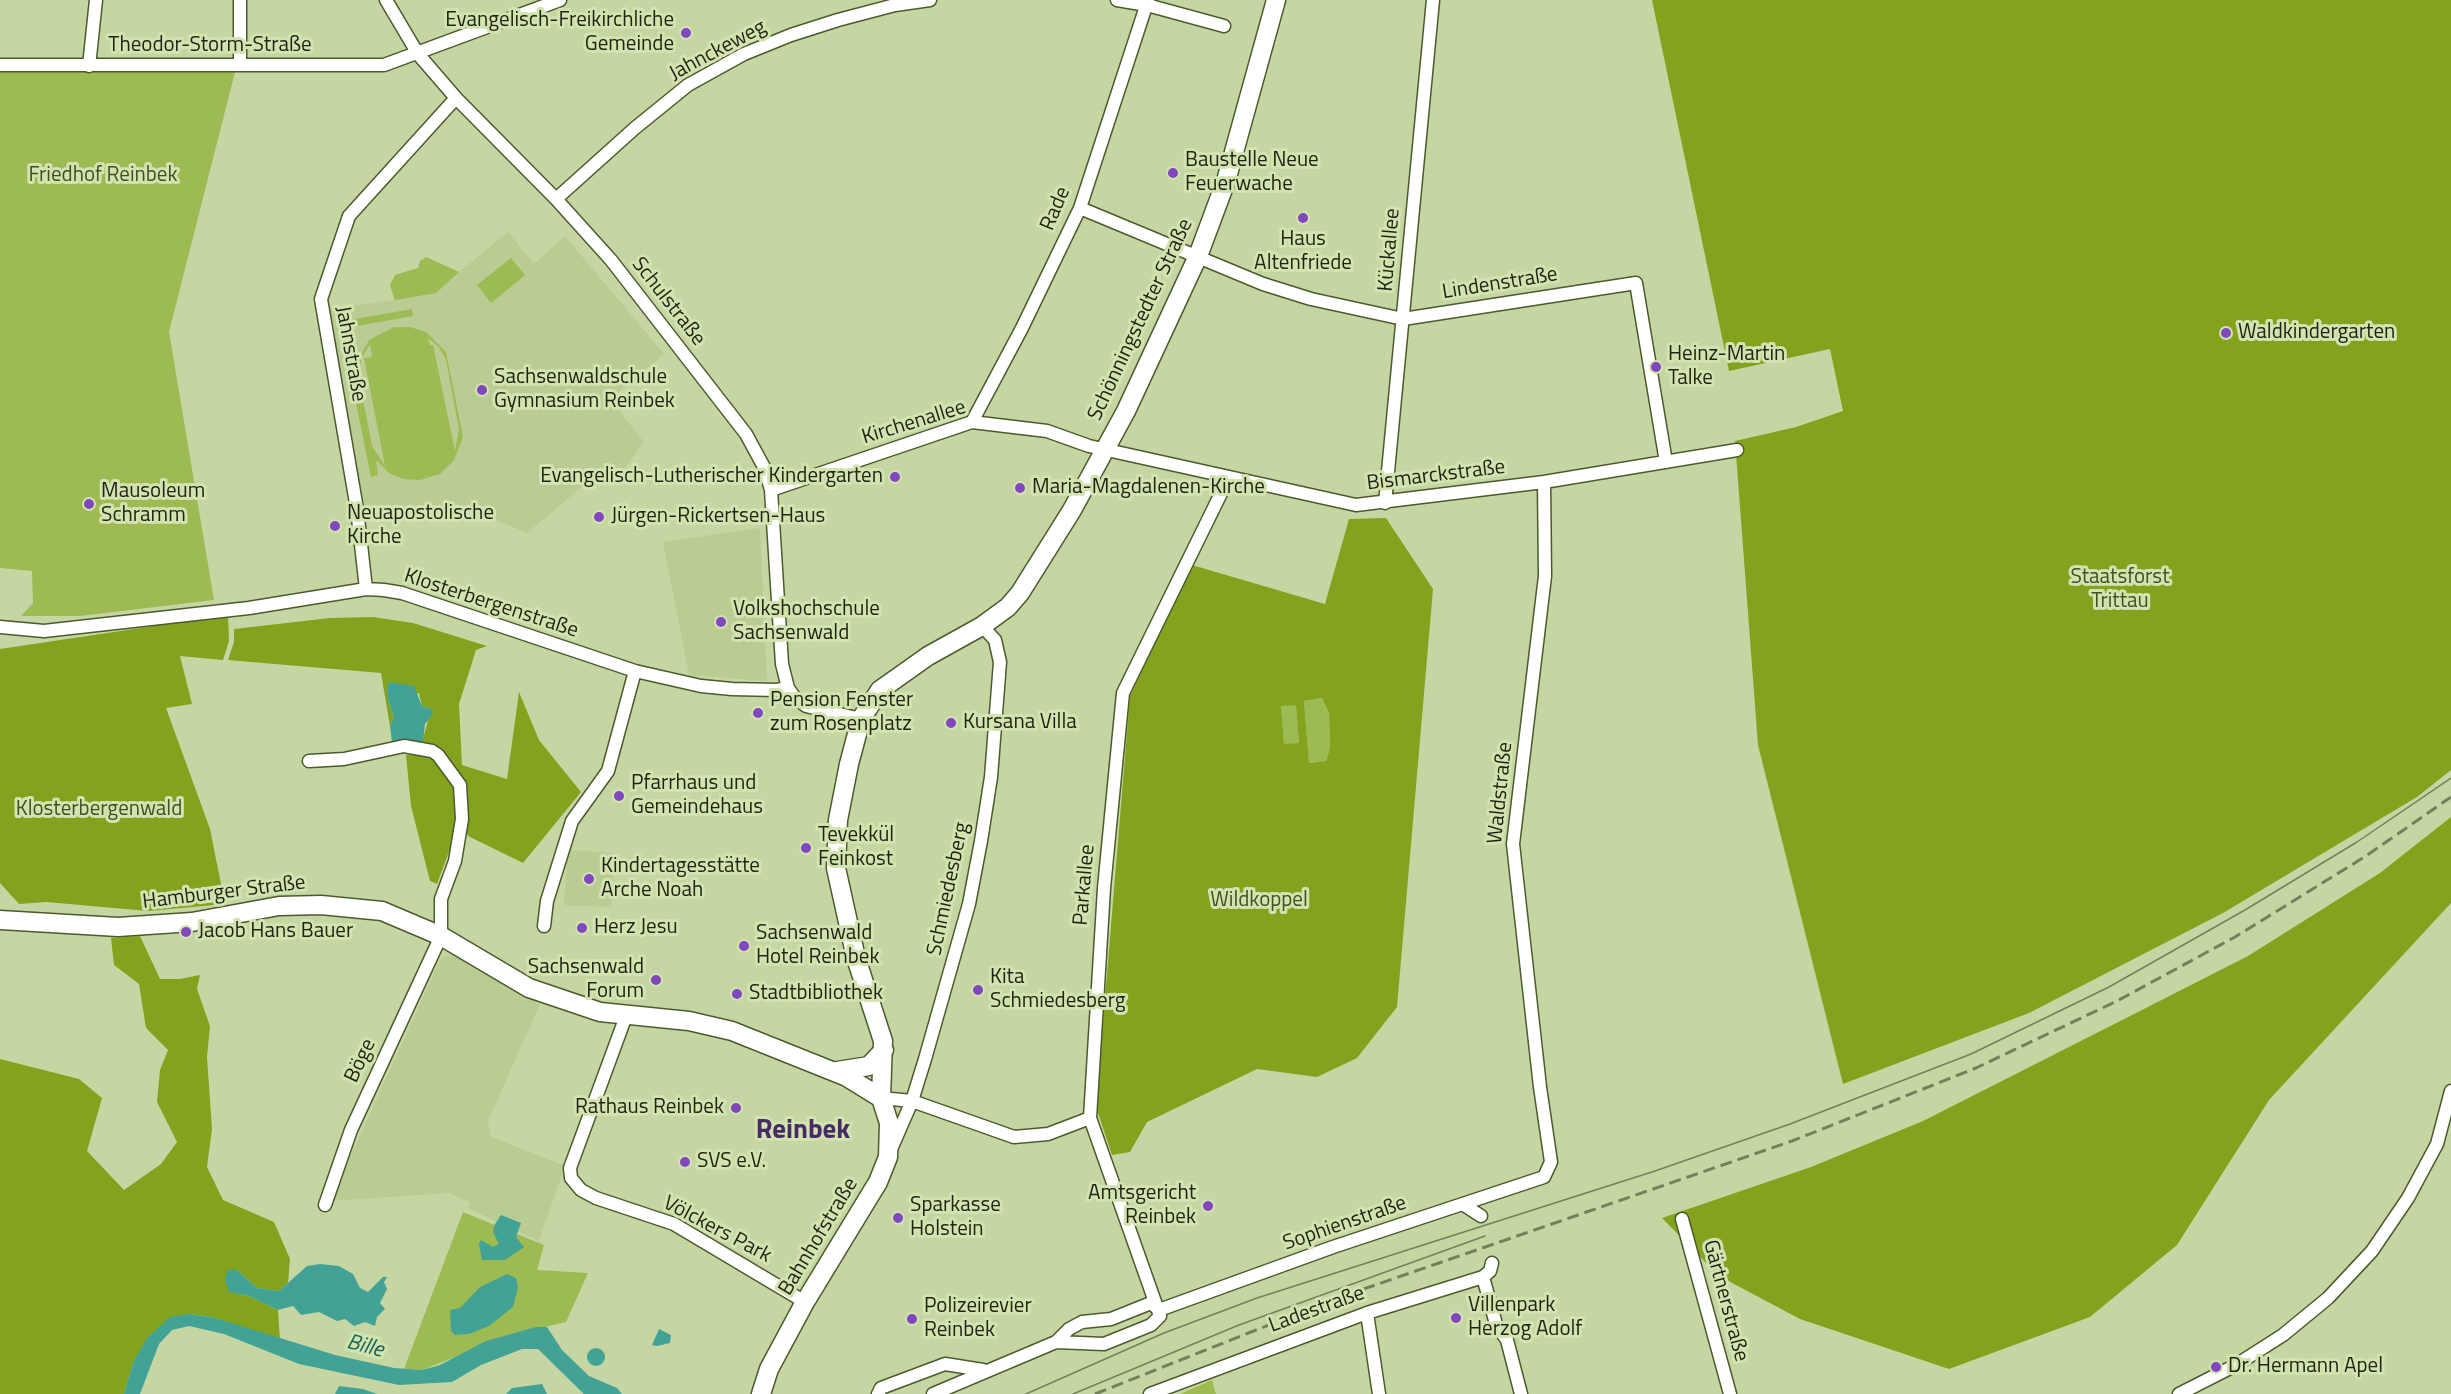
<!DOCTYPE html>
<meta charset="utf-8">
<style>
body{margin:0}
canvas{display:block;background:#c5d6a3}
</style>
<canvas width="2451" height="1394"></canvas>
<script>
const c = document.querySelector('canvas').getContext('2d');
c.lineJoin = 'round';
function fillPath(path, color) { c.fillStyle = color; c.fill(path, 'evenodd'); }
const poly = rows => new Path2D(rows.map(r => 'M' + r).join(''));
function stroke(path, color, width, dash) { c.strokeStyle = color; c.lineWidth = width; c.lineCap = dash ? 'butt' : 'round'; c.setLineDash(dash || []); c.stroke(path); }
function label(font, color, halo, rows, align = 'center') {
  c.font = font + ' "Titillium Web",sans-serif'; c.lineWidth = 6; c.setLineDash([]); c.textBaseline = 'middle'; c.strokeStyle = halo; c.fillStyle = color; for (const [text, x, y, turn = 0] of rows) {
    c.save(); c.translate(x, y); c.rotate((+turn || 0) * Math.PI / 180); c.textAlign = isNaN(turn) ? turn : align; if (halo) c.strokeText(text, 0, 0); c.fillText(text, 0, 0); c.restore();
  }
}
fillPath(poly([
 [508,232,534,264,565,236,664,354,610,399,644,442,622,472,588,482,527,533,478,512,427,507,368,516,362,503,328,309,394,300,390,285,395,275,418,268,420,261,426,257,459,272],
 [760,528,767,681,689,675,663,542],
 [568,850,615,853,611,907,564,905],
 [451,954,540,1004,488,1121,491,1137,565,1166,539,1241,469,1209,470,1202,448,1193,330,1201,441,958]
]), '#b9cc93');
fillPath(poly([
 [0,71,235,72,169,332,214,600,80,616,21,616,33,603,32,571,0,568],
 [426,257,459,272,436,293,395,300,390,285,395,275,418,268,420,261],
 [511,258,525,275,491,303,477,285],
 [412,309,413,316,351,327,350,320],
 [346,317,356,364,369,340,394,327,410,327,426,332,446,352,463,437,454,460,440,474,420,480,404,479,389,473,376,460,378,475,371,477,339,319],
 [428,338,439,347,446,360,459,429,455,451,433,345,430,345],
 [370,344,372,357,364,358,385,466,372,446,359,378,361,359],
 [1322,698,1329,713,1330,748,1326,761,1309,763,1304,701],
 [1296,704,1299,743,1284,745,1281,706],
 [463,1212,544,1245,537,1270,588,1273,566,1322,514,1334,422,1370,404,1369],
 [1212,1380,1216,1394,1180,1394]
]), '#9dbb52');
fillPath(poly([
 [1652,0,2451,0,2451,770,2417,797,2223,913,2029,1013,1843,1084,1758,745,1735,441,1796,427,1843,411,1830,349,1729,371],
 [1386,518,1433,589,1397,1007,1357,1058,1317,1077,1257,1069,1147,1122,1130,1152,1112,1155,1096,1107,1130,696,1192,565,1325,604,1349,519],
 [1322,698,1329,713,1330,748,1326,761,1309,763,1304,701],
 [1296,705,1299,743,1284,744,1281,706],
 [228,615,229,641,223,660,180,656,192,704,166,708,210,829,225,904,148,911,46,902,19,904,0,883,0,649],
 [373,617,413,623,487,646,476,650,459,704,462,765,507,779,519,692,539,740,581,792,523,863,470,837,458,827,437,884,430,881,411,806,406,755,419,754,431,709,422,706,419,693,388,701,394,717,390,726,381,673,228,660,234,642,234,629,330,618],
 [2451,817,2451,903,2269,1100,2177,1245,2090,1317,1949,1369,1800,1319,1719,1276,1662,1218,1811,1167,1923,1121,2136,1013,2248,956,2380,873],
 [140,936,160,979,180,979,200,975,197,989,210,1026,207,1057,212,1129,207,1167,223,1200,274,1222,290,1259,288,1283,279,1291,257,1288,237,1270,230,1292,249,1296,278,1310,280,1340,212,1317,188,1314,133,1363,124,1394,0,1394,0,1059,79,1079,102,1098,87,1151,124,1190,161,1164,177,1142,157,1102,160,1070,168,1050,146,1028,139,984,114,965,111,938]
]), '#83a31f');
fillPath(poly([
 [388,682,414,686,422,706,431,709,433,714,425,724,423,742,392,742,390,726,394,717,388,701],
 [501,1215,521,1223,516,1237,524,1247,505,1260,482,1260,479,1244,481,1240,493,1247,499,1244,493,1232,495,1224],
 [320,1264,339,1266,353,1274,360,1288,368,1292,383,1277,387,1277,384,1282,387,1289,380,1303,385,1309,377,1317,375,1326,365,1322,354,1326,345,1319,337,1321,319,1312,301,1315,293,1306,278,1310,249,1296,229,1292,225,1280,227,1270,237,1270,257,1288,279,1291,307,1266],
 [507,1274,516,1278,518,1287,513,1307,489,1326,469,1334,455,1335,451,1331,450,1310,460,1308,480,1287],
 [188,1314,212,1317,335,1355,394,1368,422,1370,440,1365,486,1341,536,1327,547,1327,562,1350,589,1376,617,1388,622,1394,584,1394,538,1349,522,1349,481,1365,452,1382,399,1385,299,1364,224,1334,189,1326,172,1330,159,1344,140,1394,124,1394,133,1363,147,1338,170,1317],
 [659,1329,671,1335,670,1343,657,1346,652,1345],
 '587 1357a9 9 0 1 1 18 0a9 9 0 1 1-18 0Z',
 [542,1384,547,1394,506,1394,512,1388],
 [339,1386,363,1389,377,1394,335,1394]
]), '#42a295');
const street = poly([
 [240,0,240,65],
 [386,0,418,54,456,98,556,199,611,260,746,434,765,469,771,490,782,664,788,688,795,698,806,706,861,719],
 [1117,0,1147,5,1224,26],
 [0,65,384,65,560,0],
 [89,66,96,0],
 [556,199,635,128,688,85,744,54,791,35,838,20,895,5,930,0],
 [1080,208,1263,284,1311,299,1403,319,1636,283,1666,462],
 [972,422,1022,328,1080,208,1148,0],
 [771,490,972,422,1047,431,1089,446,1356,505,1544,482,1737,450],
 [1385,503,1433,0],
 [366,589,357,509,321,299,349,216,456,98],
 [0,627,44,631,249,608,366,589,384,590,402,593,635,671,701,686,732,689,777,690,788,688],
 [309,761,344,759,404,746,432,751,438,755,460,785,462,819,455,861,441,899,441,936,351,1130,325,1205],
 [544,926,547,901,572,821,608,771,635,671],
 [626,1016,570,1168,571,1178,581,1190,596,1198,674,1224,805,1302],
 [881,1098,912,1101,1014,1137,1048,1134,1090,1118],
 [892,1147,912,1101,925,1059,969,904,981,841,991,777,1000,662,995,640,982,626],
 [1464,1205,1481,1216],
 [1682,1219,1730,1394],
 [1483,1277,1496,1324,1507,1340,1521,1394],
 [1159,1310,1333,1247,1544,1177,1551,1162,1540,1087,1513,844,1545,576,1544,482],
 [1367,1313,1379,1394],
 [1056,1342,1069,1329,1082,1322,1111,1319,1151,1303,1159,1310],
 [878,1394,881,1388,945,1364,983,1370],
 [933,1394,1056,1342,1104,1344,1151,1325,1160,1316,1090,1118,1104,888,1123,693,1229,477],
 [1150,1394,1367,1313,1483,1277,1490,1271,1492,1263],
 [2179,1394,2236,1365,2283,1335,2328,1298,2372,1251,2408,1198,2437,1144,2451,1091]
]);
const secondary = poly([
 [0,920,118,927,192,922,279,906,321,905,382,911,441,936,529,988,600,1012,689,1021,732,1031,847,1077,881,1098],
 [837,1071,869,1066,884,1050],
 [761,1394,769,1369,805,1302,878,1182,888,1157,889,1123,881,1098,883,1041,856,958,836,868,838,820,849,764,861,719,880,690,928,656,982,626,1008,607,1020,593,1072,510,1126,411,1198,256,1226,181,1276,0]
]);
stroke(street, '#4c5a2c', 15);
stroke(secondary, '#4c5a2c', 21);
stroke(street, '#fff', 12);
stroke(secondary, '#fff', 18);
stroke(poly([
 [1026,1394,1164,1333,1257,1298,1655,1171,1790,1124,1971,1054,2109,987,2245,910,2357,842,2451,778],
 [1073,1394,1239,1325,1485,1236]
]), '#74805c', 1.5);
stroke(poly([
 [1095,1394,1329,1301,1792,1141,1976,1068,2117,1001,2235,937,2366,856,2451,797]
]), '#74805c', 3, [12, 6]);
for (const [x, y, r, color] of [
 [686,33,6,"#8147be"],
 [1173,173,6,"#8147be"],
 [1303,218,6,"#8147be"],
 [2226,333,6,"#8147be"],
 [1656,367,6,"#8147be"],
 [482,390,6,"#8147be"],
 [895,477,6,"#8147be"],
 [1020,488,6,"#8147be"],
 [89,504,6,"#8147be"],
 [599,517,6,"#8147be"],
 [335,526,6,"#8147be"],
 [721,622,6,"#8147be"],
 [758,713,6,"#8147be"],
 [951,723,6,"#8147be"],
 [619,796,6,"#8147be"],
 [806,848,6,"#8147be"],
 [589,879,6,"#8147be"],
 [582,928,6,"#8147be"],
 [186,932,6,"#8147be"],
 [744,946,6,"#8147be"],
 [656,980,6,"#8147be"],
 [978,990,6,"#8147be"],
 [737,994,6,"#8147be"],
 [736,1108,6,"#8147be"],
 [685,1162,6,"#8147be"],
 [1208,1206,6,"#8147be"],
 [898,1218,6,"#8147be"],
 [1456,1318,6,"#8147be"],
 [912,1319,6,"#8147be"],
 [2216,1367,6,"#8147be"]
]) { const dot = new Path2D(); dot.arc(x, y, r, 0, 2 * Math.PI); c.fillStyle = color; c.fill(dot); stroke(dot, '#d2e3b0', 2); }
label('21px', '#1e2411', '#d2e3b0', [
 ["Evangelisch-Freikirchliche",674,21,"right"],
 ["Gemeinde",674,45,"right"],
 ["Baustelle Neue",1185,161],
 ["Feuerwache",1185,185],
 ["Haus",1303,240,"center"],
 ["Altenfriede",1303,264,"center"],
 ["Waldkindergarten",2238,333],
 ["Heinz-Martin",1668,355],
 ["Talke",1668,379],
 ["Sachsenwaldschule",494,378],
 ["Gymnasium Reinbek",494,402],
 ["Evangelisch-Lutherischer Kindergarten",883,477,"right"],
 ["Maria-Magdalenen-Kirche",1032,488],
 ["Mausoleum",101,492],
 ["Schramm",101,516],
 ["Neuapostolische",347,514],
 ["Kirche",347,538],
 ["Jürgen-Rickertsen-Haus",611,517],
 ["Volkshochschule",733,610],
 ["Sachsenwald",733,634],
 ["Pension Fenster",770,701],
 ["zum Rosenplatz",770,725],
 ["Kursana Villa",963,723],
 ["Pfarrhaus und",631,784],
 ["Gemeindehaus",631,808],
 ["Tevekkül",818,836],
 ["Feinkost",818,860],
 ["Kindertagesstätte",601,867],
 ["Arche Noah",601,891],
 ["Herz Jesu",594,928],
 ["Jacob Hans Bauer",198,932],
 ["Sachsenwald",756,934],
 ["Hotel Reinbek",756,958],
 ["Sachsenwald",644,968,"right"],
 ["Forum",644,992,"right"],
 ["Kita",990,978],
 ["Schmiedesberg",990,1002],
 ["Stadtbibliothek",749,994],
 ["Rathaus Reinbek",724,1108,"right"],
 ["SVS e.V.",697,1162],
 ["Amtsgericht",1196,1194,"right"],
 ["Reinbek",1196,1218,"right"],
 ["Sparkasse",910,1206],
 ["Holstein",910,1230],
 ["Villenpark",1468,1306],
 ["Herzog Adolf",1468,1330],
 ["Polizeirevier",924,1307],
 ["Reinbek",924,1331],
 ["Dr. Hermann Apel",2228,1367]
], 'left');
label('21px', '#1e2411', '#d2e3b0', [
 ["Theodor-Storm-Straße",210,46],
 ["Jahnckeweg",718,51,-28],
 ["Rade",1056,209,-67],
 ["Kückallee",1390,250,-85],
 ["Lindenstraße",1500,284,-9],
 ["Schulstraße",668,302,52],
 ["Schönningstedter Straße",1141,320,-65],
 ["Jahnstraße",350,354,80],
 ["Kirchenallee",914,423,-17],
 ["Bismarckstraße",1436,476,-7],
 ["Klosterbergenstraße",491,604,18],
 ["Waldstraße",1501,793,-84],
 ["Parkallee",1085,885,-85],
 ["Schmiedesberg",949,889,-78],
 ["Hamburger Straße",224,893,-7],
 ["Böge",361,1061,-65],
 ["Sophienstraße",1345,1224,-19],
 ["Völckers Park",717,1230,28],
 ["Bahnhofstraße",819,1237,-59],
 ["Gärtnerstraße",1725,1301,75],
 ["Ladestraße",1317,1310,-20]
]);
label('21px', '#435121', '#d2e3b0', [
 ["Friedhof Reinbek",103,176],
 ["Staatsforst",2120,578],
 ["Trittau",2120,602],
 ["Klosterbergenwald",99,810],
 ["Wildkoppel",1259,901]
]);
label('italic 22px', '#16645a', '#d2e3b0', [
 ["Bille",365,1347,15]
]);
label('bold 27px', '#462b65', '#d2e3b0', [
 ["Reinbek",803,1131]
]);
</script>
